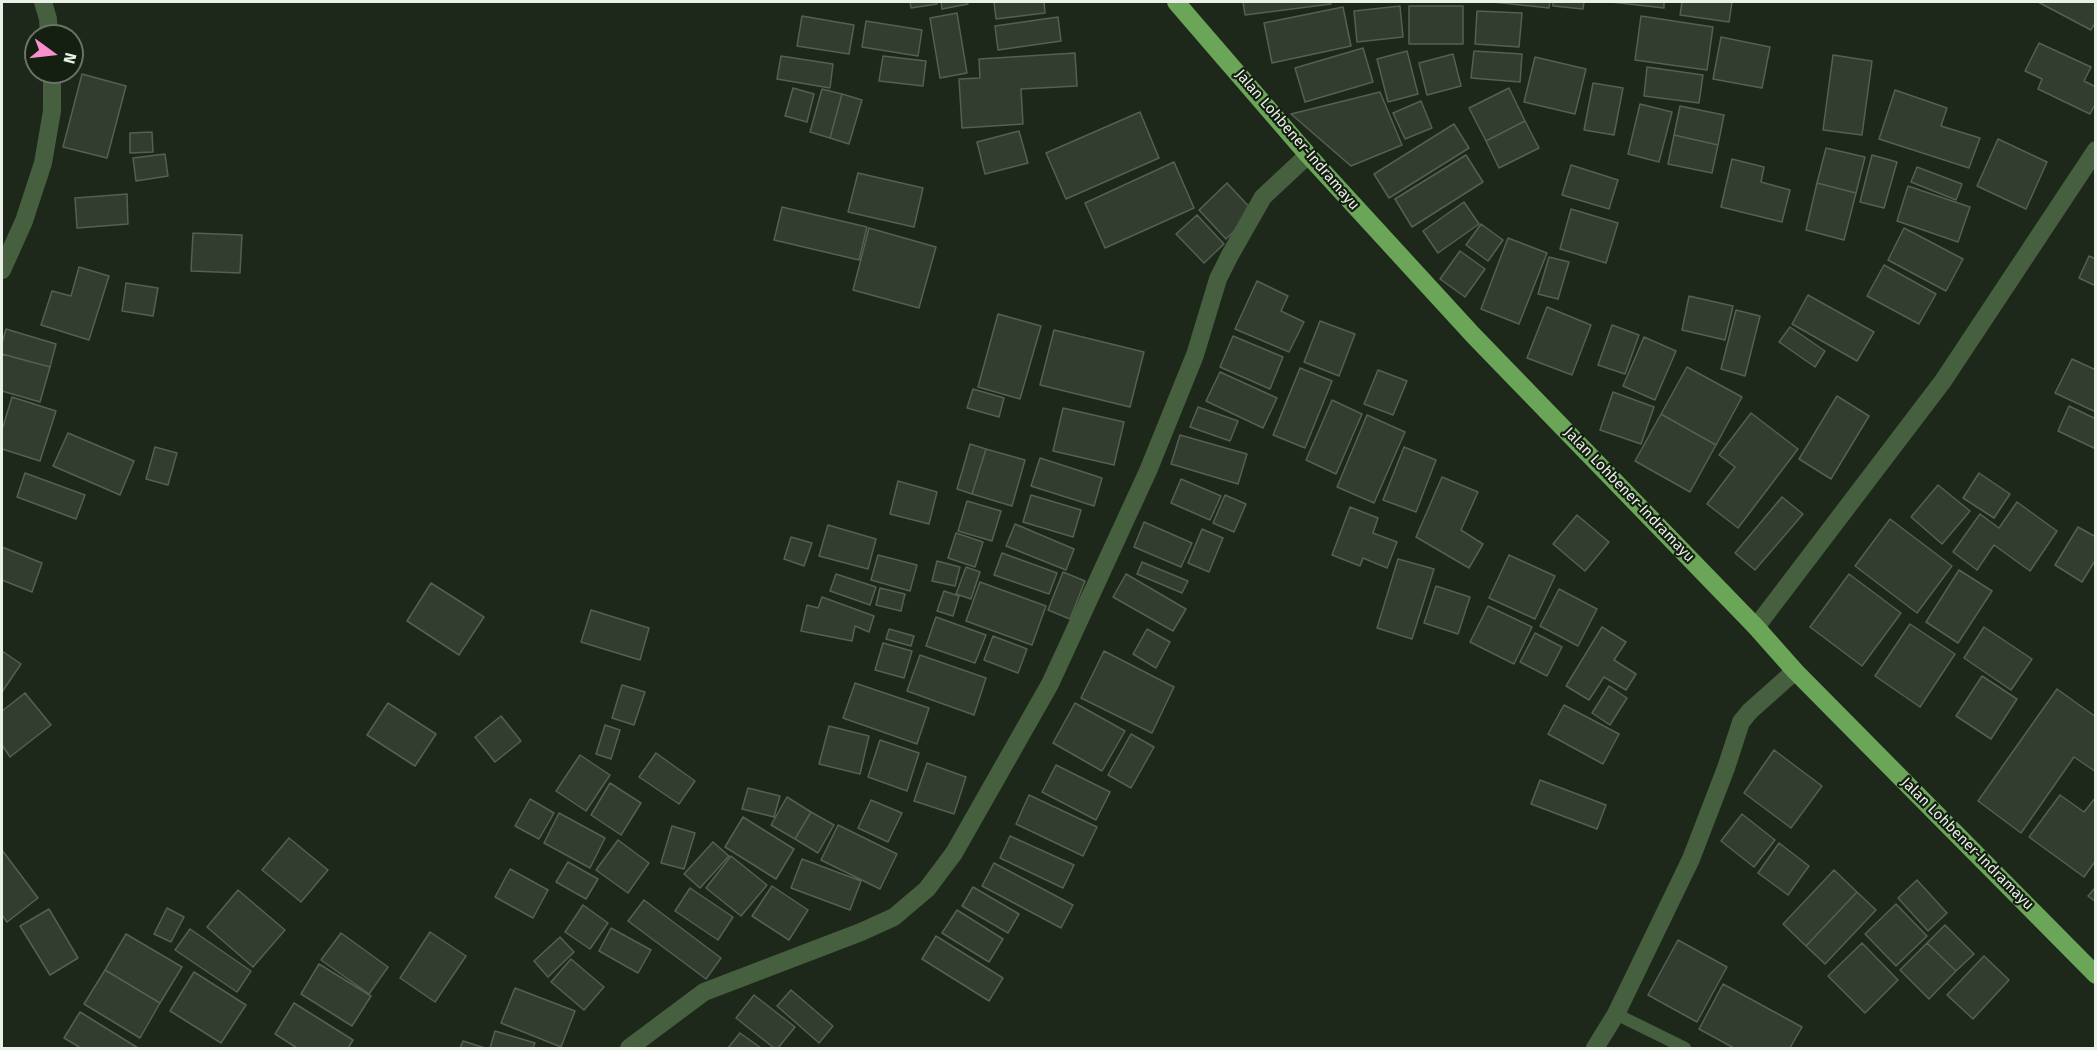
<!DOCTYPE html>
<style>
body{margin:0}
#map{position:relative;width:2097px;height:1050px;overflow:hidden;background:#1d281a;font-family:"Fira Sans",sans-serif}
canvas{display:block}
.frame{position:absolute;inset:0;border:3px solid #e9f0e7;pointer-events:none}
.north{position:absolute;left:24px;top:24px;width:60px;height:60px;box-sizing:border-box;background:#141e11;border:2px solid #697267;border-radius:50%;rotate:105deg;font-size:16px;font-weight:700;line-height:24px;text-align:center;color:#e9f0e7}
.north::after{content:'';display:block;margin:auto;width:21px;height:27px;background:#f890cd;clip-path:polygon(50% 0,100% 100%,50% 72%,0 100%)}
</style>
<div id="map">
<canvas width="2097" height="1050"></canvas>
<div class="frame"></div>
<div class="north">N</div>
</div>
<script>
const c = document.querySelector('canvas').getContext('2d');
c.lineJoin = 'round';
function fillPath(path, color) { c.fillStyle = color; c.fill(path, 'evenodd'); }
const poly = rows => new Path2D(rows.map(r => 'M' + r).join(''));
function stroke(path, color, width, dash) { c.strokeStyle = color; c.lineWidth = width; c.lineCap = dash ? 'butt' : 'round'; c.setLineDash(dash || []); c.stroke(path); }
function label(font, color, halo, rows, align = 'center') {
  c.font = font + ' "Fira Sans",sans-serif'; c.lineWidth = 4.5; c.setLineDash([]); c.textBaseline = 'middle'; c.strokeStyle = halo; c.fillStyle = color; for (const [text, x, y, turn = 0] of rows) {
    c.save(); c.translate(x, y); c.rotate((+turn || 0) * Math.PI / 180); c.textAlign = isNaN(turn) ? turn : align; if (halo) c.strokeText(text, 0, 0); c.fillText(text, 0, 0); c.restore();
  }
}
const building = poly([
 [910,2,937,2,937,4,911,8,910,2],
 [941,2,967,2,968,4,942,9,941,2],
 [994,2,1044,2,1045,13,996,19,994,2],
 [1243,2,1330,2,1331,4,1245,15,1243,2],
 [1493,2,1550,2,1549,8,1493,2],
 [1553,2,1584,2,1583,9,1553,6,1553,2],
 [1611,2,1664,2,1664,8,1611,2],
 [1682,2,1732,2,1729,22,1680,15,1682,2],
 [2038,2,2096,2,2096,21,2091,30,2038,2],
 [1400,6,1403,37,1357,42,1354,11,1400,6],
 [1409,6,1463,6,1463,44,1409,44,1409,6],
 [1343,7,1351,46,1272,63,1264,23,1343,7],
 [1477,11,1522,13,1519,47,1475,44,1477,11],
 [957,13,967,73,940,78,930,18,957,13],
 [802,16,854,25,849,54,797,46,802,16],
 [1641,16,1713,27,1707,70,1635,60,1641,16],
 [1058,17,1061,41,998,50,995,26,1058,17],
 [866,21,922,30,918,56,862,47,866,21],
 [1721,37,1770,47,1762,88,1713,79,1721,37],
 [2039,43,2091,67,2084,81,2096,87,2096,103,2090,114,2038,89,2042,79,2025,71,2039,43],
 [1363,48,1373,82,1305,102,1295,68,1363,48],
 [1407,51,1418,94,1388,102,1377,59,1407,51],
 [1474,51,1522,54,1520,82,1471,78,1474,51],
 [1075,53,1077,86,1021,89,1023,124,962,128,959,79,980,78,979,59,1075,53],
 [1453,54,1461,86,1427,95,1419,63,1453,54],
 [1833,55,1872,61,1862,135,1823,130,1833,55],
 [781,56,833,64,830,88,777,79,781,56],
 [883,56,926,61,923,86,879,81,883,56],
 [1535,57,1586,69,1575,114,1524,102,1535,57],
 [1647,67,1703,75,1699,103,1644,96,1647,67],
 [82,74,126,86,107,158,63,147,82,74],
 [1593,83,1623,88,1614,135,1584,130,1593,83],
 [793,88,814,94,807,122,785,116,793,88],
 [1509,88,1525,121,1486,141,1469,108,1509,88],
 [822,89,842,94,830,138,810,132,822,89],
 [1895,90,1947,108,1941,126,1980,138,1969,168,1879,139,1895,90],
 [1380,92,1402,145,1351,166,1291,114,1380,92],
 [842,94,862,100,849,144,830,138,842,94],
 [1421,101,1432,128,1405,139,1393,113,1421,101],
 [1640,104,1672,112,1659,162,1628,154,1640,104],
 [1680,106,1724,115,1718,145,1674,135,1680,106],
 [1140,112,1159,158,1066,199,1046,153,1140,112],
 [1525,121,1539,148,1499,168,1486,141,1525,121],
 [1454,124,1469,148,1389,198,1374,174,1454,124],
 [1019,131,1028,163,985,174,977,142,1019,131],
 [152,132,153,152,130,153,130,133,152,132],
 [1674,135,1718,145,1712,173,1668,164,1674,135],
 [1998,139,2047,162,2026,209,1977,186,1998,139],
 [1826,148,1865,157,1856,193,1817,183,1826,148],
 [165,154,168,176,136,181,133,158,165,154],
 [1466,155,1483,182,1412,227,1395,199,1466,155],
 [1872,155,1897,162,1884,208,1860,202,1872,155],
 [1732,159,1764,167,1761,182,1790,190,1782,222,1721,207,1732,159],
 [1174,162,1194,208,1105,248,1085,203,1174,162],
 [1571,165,1618,180,1609,209,1562,195,1571,165],
 [1917,167,1962,184,1956,200,1911,182,1917,167],
 [858,173,923,188,914,227,848,212,858,173],
 [1227,183,1254,212,1226,239,1199,210,1227,183],
 [1817,183,1856,193,1844,240,1806,230,1817,183],
 [1908,186,1970,207,1958,242,1897,221,1908,186],
 [127,194,128,224,77,228,75,198,127,194],
 [1464,202,1479,224,1438,253,1423,231,1464,202],
 [782,207,867,227,859,260,774,240,782,207],
 [1571,209,1618,223,1606,263,1560,249,1571,209],
 [1197,215,1224,244,1204,263,1176,234,1197,215],
 [1481,224,1503,240,1488,261,1466,245,1481,224],
 [869,228,936,247,919,308,853,290,869,228],
 [1904,228,1963,259,1946,291,1888,260,1904,228],
 [193,233,242,235,240,273,191,271,193,233],
 [1508,238,1547,253,1519,324,1481,309,1508,238],
 [1460,251,1485,269,1465,297,1440,279,1460,251],
 [2089,256,2096,259,2096,286,2079,278,2089,256],
 [1549,257,1569,262,1558,299,1538,294,1549,257],
 [1884,265,1936,294,1919,324,1867,296,1884,265],
 [79,267,109,276,89,340,41,325,52,291,71,296,79,267],
 [1257,281,1288,296,1281,311,1304,322,1289,352,1235,329,1257,281],
 [126,283,158,288,153,316,122,311,126,283],
 [1808,295,1874,332,1857,361,1792,324,1808,295],
 [1689,296,1733,306,1725,340,1682,330,1689,296],
 [1547,307,1591,325,1572,375,1527,358,1547,307],
 [1736,310,1760,316,1745,376,1721,369,1736,310],
 [998,314,1041,326,1020,399,978,387,998,314],
 [1320,321,1355,334,1339,376,1304,362,1320,321],
 [1612,325,1639,335,1625,374,1598,365,1612,325],
 [1790,327,1825,351,1815,367,1779,342,1790,327],
 [6,329,56,344,50,367,2,354,2,343,6,329],
 [1054,330,1144,352,1130,407,1040,385,1054,330],
 [1233,336,1283,357,1270,389,1220,367,1233,336],
 [1644,337,1676,351,1655,400,1623,386,1644,337],
 [2,354,50,367,40,402,2,391,2,354],
 [2072,359,2096,370,2096,412,2055,393,2072,359],
 [1687,367,1742,397,1716,445,1661,414,1687,367],
 [1300,368,1332,381,1305,448,1273,435,1300,368],
 [1378,370,1407,381,1393,415,1364,404,1378,370],
 [1220,372,1277,398,1263,428,1206,401,1220,372],
 [973,389,1004,398,999,417,967,408,973,389],
 [1613,392,1654,407,1641,444,1600,430,1613,392],
 [1837,396,1869,416,1831,479,1799,459,1837,396],
 [12,397,56,411,40,461,2,449,2,430,12,397],
 [1332,400,1362,414,1336,474,1306,460,1332,400],
 [2069,406,2096,419,2096,449,2058,431,2069,406],
 [1198,407,1238,421,1230,441,1190,427,1198,407],
 [1063,408,1124,422,1114,465,1053,451,1063,408],
 [1751,413,1798,449,1738,528,1707,504,1735,467,1719,455,1751,413],
 [1661,414,1716,445,1690,492,1635,461,1661,414],
 [1367,415,1405,432,1374,503,1337,487,1367,415],
 [68,433,134,461,120,495,53,466,68,433],
 [1180,435,1247,454,1238,484,1171,464,1180,435],
 [970,444,986,449,972,494,957,489,970,444],
 [155,447,177,453,168,485,146,479,155,447],
 [1404,447,1436,460,1416,512,1383,500,1404,447],
 [986,449,1025,460,1012,506,972,494,986,449],
 [1040,458,1102,478,1094,506,1031,486,1040,458],
 [25,473,85,495,76,519,17,497,25,473],
 [1979,473,2010,494,1994,518,1963,498,1979,473],
 [1442,477,1478,492,1461,530,1483,544,1469,568,1416,537,1442,477],
 [1181,479,1221,496,1210,520,1171,503,1181,479],
 [898,481,937,492,929,524,890,514,898,481],
 [1938,485,1970,511,1942,544,1911,517,1938,485],
 [1031,495,1081,510,1073,537,1023,522,1031,495],
 [1225,495,1246,504,1234,532,1213,523,1225,495],
 [1782,497,1803,514,1755,570,1735,553,1782,497],
 [967,501,1001,511,992,541,958,531,967,501],
 [2017,502,2057,531,2030,571,1994,545,1977,570,1953,552,1980,514,1999,528,2017,502],
 [1350,507,1378,518,1373,533,1397,542,1387,568,1363,558,1360,566,1332,555,1350,507],
 [1577,515,1609,542,1585,571,1553,544,1577,515],
 [1890,519,1952,566,1917,613,1855,566,1890,519],
 [1144,522,1192,543,1181,567,1134,547,1144,522],
 [1015,524,1074,549,1066,570,1006,546,1015,524],
 [828,525,876,539,868,569,819,556,828,525],
 [2078,527,2096,537,2096,559,2082,582,2055,565,2078,527],
 [1202,529,1223,538,1209,572,1188,563,1202,529],
 [956,533,983,542,975,567,948,558,956,533],
 [791,537,812,543,804,566,784,559,791,537],
 [2,547,42,563,32,592,2,580,2,547],
 [1002,553,1057,573,1049,594,994,575,1002,553],
 [878,555,917,565,910,591,871,580,878,555],
 [1509,555,1555,576,1535,619,1489,598,1509,555],
 [1398,559,1434,569,1412,639,1377,628,1398,559],
 [937,561,960,567,955,586,932,581,937,561],
 [1142,562,1188,581,1182,593,1137,574,1142,562],
 [966,567,980,572,971,599,956,594,966,567],
 [1959,570,1992,591,1958,643,1926,622,1959,570],
 [1063,572,1085,581,1070,619,1048,610,1063,572],
 [836,574,876,587,870,605,830,591,836,574],
 [1126,574,1186,609,1173,631,1113,597,1126,574],
 [1849,574,1901,613,1862,666,1810,627,1849,574],
 [980,582,1046,606,1032,645,966,621,980,582],
 [431,583,484,617,459,655,407,621,431,583],
 [1436,586,1470,597,1458,634,1424,623,1436,586],
 [880,588,905,594,901,611,876,605,880,588],
 [1559,589,1597,609,1578,646,1540,626,1559,589],
 [944,591,959,596,953,616,937,611,944,591],
 [822,597,874,616,869,632,855,626,852,641,801,631,807,605,818,608,822,597],
 [1488,606,1532,627,1514,664,1470,642,1488,606],
 [591,610,649,628,640,660,581,642,591,610],
 [936,617,986,635,975,663,926,646,936,617],
 [1910,624,1955,654,1920,707,1875,676,1910,624],
 [1602,627,1626,642,1614,660,1636,674,1626,690,1604,677,1589,700,1566,686,1602,627],
 [1984,627,2032,659,2011,690,1964,658,1984,627],
 [889,629,914,636,911,646,886,639,889,629],
 [1147,629,1170,642,1156,668,1133,654,1147,629],
 [1535,633,1562,647,1547,676,1520,662,1535,633],
 [993,636,1027,649,1018,673,984,660,993,636],
 [883,643,912,651,904,678,875,670,883,643],
 [2,651,21,664,2,692,2,651],
 [1104,651,1174,687,1152,733,1081,698,1104,651],
 [920,655,986,678,974,715,907,691,920,655],
 [1982,676,2017,699,1991,739,1956,716,1982,676],
 [855,683,929,708,917,744,843,718,855,683],
 [622,685,645,692,634,725,612,718,622,685],
 [1609,686,1627,698,1610,725,1592,713,1609,686],
 [2057,689,2096,717,2096,772,2074,757,2021,833,1978,801,2057,689],
 [25,693,51,725,10,757,2,745,2,711,25,693],
 [388,703,436,734,415,766,367,735,388,703],
 [1075,703,1125,731,1102,771,1053,743,1075,703],
 [1564,705,1619,734,1603,764,1548,734,1564,705],
 [501,716,521,741,495,762,475,737,501,716],
 [605,725,620,730,611,759,596,754,605,725],
 [829,726,869,736,860,774,819,764,829,726],
 [1131,734,1154,747,1131,788,1108,775,1131,734],
 [880,740,919,753,907,791,868,777,880,740],
 [1774,750,1822,786,1791,828,1744,793,1774,750],
 [656,753,695,781,679,804,639,777,656,753],
 [580,755,610,775,586,811,556,791,580,755],
 [927,763,966,777,954,814,914,801,927,763],
 [1056,765,1110,792,1096,820,1042,792,1056,765],
 [1540,780,1606,805,1597,829,1531,804,1540,780],
 [610,783,641,803,621,835,591,815,610,783],
 [748,788,780,796,774,817,742,809,748,788],
 [1029,795,1097,827,1083,856,1016,824,1029,795],
 [2060,795,2084,812,2096,797,2096,860,2084,877,2029,837,2060,795],
 [787,797,811,812,795,839,771,825,787,797],
 [530,799,554,813,539,839,515,826,530,799],
 [871,800,902,813,888,842,858,828,871,800],
 [811,812,834,825,818,853,795,839,811,812],
 [559,813,605,838,590,868,544,843,559,813],
 [1742,814,1775,840,1754,867,1721,841,1742,814],
 [743,817,794,849,776,879,725,847,743,817],
 [838,825,897,854,880,889,821,860,838,825],
 [672,826,695,833,684,869,661,863,672,826],
 [1010,836,1074,865,1063,888,1000,858,1010,836],
 [289,838,328,870,301,902,262,870,289,838],
 [618,840,649,863,628,893,596,870,618,840],
 [713,842,729,856,700,888,684,874,713,842],
 [1779,843,1809,866,1788,895,1758,873,1779,843],
 [2,850,38,898,7,922,2,915,2,850],
 [731,856,767,885,741,916,706,888,731,856],
 [802,859,861,881,850,910,791,888,802,859],
 [568,862,598,879,586,899,556,882,568,862],
 [994,863,1073,905,1061,928,982,886,994,863],
 [510,869,548,890,533,918,495,897,510,869],
 [1834,870,1857,892,1806,946,1783,924,1834,870],
 [1917,880,1947,913,1928,931,1898,898,1917,880],
 [772,886,808,910,789,940,752,916,772,886],
 [973,887,1019,914,1008,933,962,906,973,887],
 [2096,887,2096,902,2088,896,2096,887],
 [690,888,733,917,718,940,675,911,690,888],
 [238,890,285,930,253,967,207,927,238,890],
 [1857,892,1876,910,1825,964,1806,946,1857,892],
 [644,900,721,958,706,979,628,921,644,900],
 [1896,904,1927,936,1896,966,1865,934,1896,904],
 [583,905,608,923,590,949,565,932,583,905],
 [167,908,184,917,171,942,154,934,167,908],
 [49,909,78,958,50,975,20,926,49,909],
 [957,910,1003,939,989,962,942,933,957,910],
 [1945,925,1974,954,1956,971,1927,943,1945,925],
 [611,928,651,950,638,973,599,951,611,928],
 [190,929,251,971,237,992,175,950,190,929],
 [430,932,466,956,435,1002,400,978,430,932],
 [341,933,388,967,369,994,321,960,341,933],
 [126,934,182,967,160,1003,105,970,126,934],
 [936,936,1003,978,989,1001,922,959,936,936],
 [560,937,574,952,548,977,534,961,560,937],
 [1678,940,1727,967,1697,1022,1648,995,1678,940],
 [1862,943,1898,980,1865,1013,1828,976,1862,943],
 [1927,943,1956,971,1929,999,1900,970,1927,943],
 [1984,956,2009,980,1973,1019,1947,995,1984,956],
 [571,959,604,987,584,1010,551,982,571,959],
 [319,964,371,996,352,1026,301,994,319,964],
 [105,970,160,1003,140,1038,84,1004,105,970],
 [194,972,246,1005,221,1043,170,1011,194,972],
 [1723,984,1802,1027,1790,1048,1734,1048,1699,1029,1723,984],
 [515,988,575,1011,561,1047,501,1023,515,988],
 [791,990,833,1026,819,1043,777,1006,791,990],
 [754,995,795,1027,778,1048,774,1048,736,1018,754,995],
 [294,1003,353,1040,348,1048,297,1048,275,1034,294,1003],
 [80,1012,138,1048,81,1048,64,1038,80,1012],
 [495,1031,535,1043,533,1048,490,1048,495,1031],
 [740,1033,761,1048,728,1048,740,1033],
 [463,1041,485,1048,460,1048,463,1041]
]);
fillPath(building, '#323d2f');
stroke(building, '#546051', 1.5);
stroke(poly([
 [1616,1014,1685,1048]
]), '#465f3e', 12);
stroke(poly([
 [43,2,48,19,49,36],
 [2,270,24,221,43,163,52,111,52,72],
 [1756,627,1943,381,2096,150],
 [629,1048,704,992,861,932,894,917,927,889,954,853,1050,684,1148,471,1195,355,1218,279,1230,255,1263,197,1308,155],
 [1595,1048,1616,1014,1691,859,1726,768,1741,722,1750,711,1795,671]
]), '#465f3e', 18);
stroke(poly([
 [1176,2,1308,155,1473,335,1756,627,1795,671,2096,975]
]), '#6aa558', 18);
label('15px', '#e9f0e7', '#141e11', [
 ["Jalan Lohbener-Indramayu",1297,140,49],
 ["Jalan Lohbener-Indramayu",1629,495,46],
 ["Jalan Lohbener-Indramayu",1967,844,45]
]);
</script>
